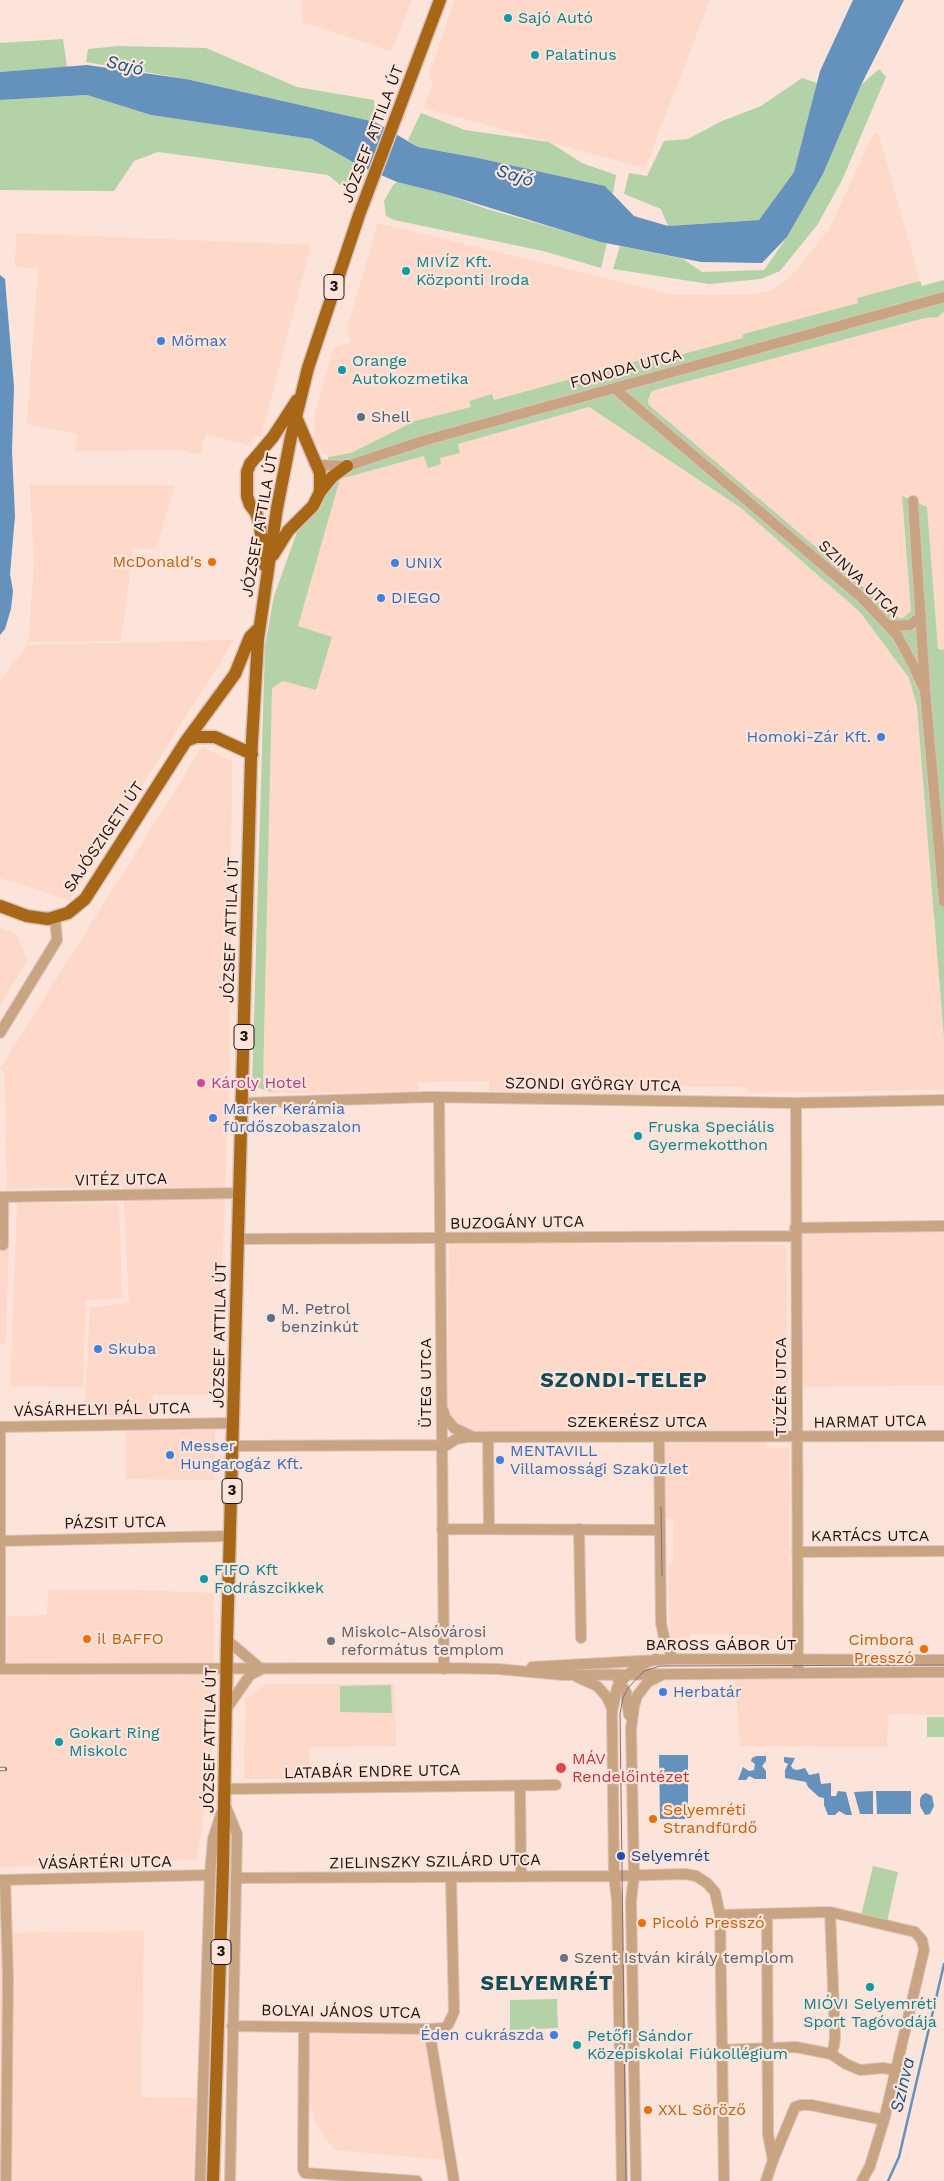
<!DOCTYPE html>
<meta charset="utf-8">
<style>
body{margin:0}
canvas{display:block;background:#fce4da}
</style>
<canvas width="944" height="2181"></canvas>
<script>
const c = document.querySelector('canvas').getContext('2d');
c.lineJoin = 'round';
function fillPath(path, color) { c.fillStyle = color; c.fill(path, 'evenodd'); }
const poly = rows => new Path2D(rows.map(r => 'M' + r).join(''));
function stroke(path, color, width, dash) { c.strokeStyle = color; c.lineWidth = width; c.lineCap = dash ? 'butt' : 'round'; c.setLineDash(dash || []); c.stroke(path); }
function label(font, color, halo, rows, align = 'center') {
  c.font = font + ' "Work Sans",sans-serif'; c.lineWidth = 4.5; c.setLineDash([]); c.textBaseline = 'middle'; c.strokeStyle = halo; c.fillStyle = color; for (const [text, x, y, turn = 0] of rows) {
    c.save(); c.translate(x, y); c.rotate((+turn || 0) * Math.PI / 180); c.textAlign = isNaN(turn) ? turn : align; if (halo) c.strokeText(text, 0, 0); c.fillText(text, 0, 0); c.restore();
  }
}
fillPath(poly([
 [301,0,412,0,391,51,303,22],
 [454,0,710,0,645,168,424,108,433,81,428,78],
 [874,133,879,135,920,281,857,298,858,303,744,334,743,338,656,361,655,356,493,400,492,395,469,402,471,407,415,421,351,453,328,457,314,441,314,416,334,347,351,342,347,329,378,223,674,295,748,295,768,291,778,286,796,271,829,229],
 [16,233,311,245,261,437,254,435,251,446,206,434,200,455,181,450,74,451,78,434,27,424,38,268,15,267],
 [944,311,944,650,938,649,902,497,911,611,903,619,895,616,649,405,648,400,651,392,655,390,925,318,938,317],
 [589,407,741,508,860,612,909,678,917,706,923,772,944,1039,944,1090,748,1093,747,1087,664,1086,663,1094,489,1095,489,1081,418,1082,418,1092,275,1093,263,1084,272,687,283,681,316,690,298,626,340,479,425,455,428,467,441,464,440,458,458,444],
 [30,485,175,485,156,549,133,549,121,641,28,642,34,565],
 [234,640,70,900,0,878,0,682,27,645],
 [202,747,232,761,229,1092,217,1395,153,1395,151,1418,84,1416,90,1307,129,1303,123,1187,7,1189,4,1073,0,1069],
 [0,928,17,934,27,961,0,1005],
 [0,1193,10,1200,6,1344,0,1344],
 [17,1203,119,1203,122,1298,86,1300,83,1387,10,1386],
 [944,1230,944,1385,802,1387,803,1233],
 [449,1242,786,1245,789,1429,477,1432,466,1430,453,1420,447,1408],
 [125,1429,215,1430,215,1480,126,1479],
 [766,1442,767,1448,789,1448,791,1638,761,1639,761,1635,690,1634,689,1639,670,1639,668,1563,673,1563,674,1519,663,1519,663,1444],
 [48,1590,131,1590,214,1593,212,1759,197,1860,0,1867,0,1617,47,1615],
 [798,1672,944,1673,944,1715,888,1714,887,1747,740,1746,735,1679],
 [266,1684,395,1684,396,1746,310,1747,310,1779,244,1779,245,1699],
 [144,1931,141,2097,196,2098,193,2181,0,2181,0,1933],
 [424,2031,447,2160,334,2150,315,2121,306,2084,307,2032]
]), '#fed8c9');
fillPath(poly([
 [63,39,67,67,0,72,0,43],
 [118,46,206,48,297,87,374,100,375,122,186,79,86,62,88,49],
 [879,69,886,77,843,178,818,224,780,271,761,279,709,284,613,269,620,246,683,259,702,272,764,270,787,237,823,174,861,85],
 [802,78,817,83,794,172,759,220,668,226,661,209,624,194,629,173,647,176,664,141,688,139,722,121,761,106],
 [87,95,151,115,312,139,360,166,349,192,328,175,158,152,134,161,114,191,0,190,0,100],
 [421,113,465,130,549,142,582,163,616,175,613,194,605,186,478,158,418,147,408,140],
 [397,182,445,194,487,209,607,243,601,268,543,251,394,220,386,216,384,201,393,185],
 [944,280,944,311,938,317,925,318,655,390,651,392,648,400,649,405,899,618,903,618,911,611,902,496,927,507,938,649,944,650,944,1039,917,706,909,678,860,612,741,508,589,407,458,444,460,453,440,458,441,464,428,468,424,456,340,479,298,626,332,637,316,690,283,681,272,688,263,1084,275,1093,252,1086,265,646,274,596,297,532,322,505,329,489,328,457,351,453,415,421,471,407,469,401,492,394,494,400,655,356,657,361,743,338,743,334,858,303,857,298,920,281,922,286],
 [391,1685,392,1713,340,1712,340,1686],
 [927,1717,944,1717,944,1737,927,1737],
 [873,1866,898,1872,887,1922,861,1916],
 [557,1999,558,2028,510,2030,510,2000]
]), '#b4d2a7');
fillPath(poly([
 [853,0,904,0,861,85,823,174,787,237,762,263,701,262,601,242,445,194,397,182,360,166,312,139,151,115,87,95,0,100,0,72,87,65,186,79,375,122,418,147,478,158,605,186,634,216,668,226,759,220,794,172,820,71],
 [0,275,5,279,14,387,12,451,15,516,10,574,13,591,11,609,5,629,0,635],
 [659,1755,688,1755,688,1819,660,1819],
 [756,1756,766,1756,766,1761,762,1766,766,1771,766,1779,755,1779,749,1776,746,1780,738,1780,743,1767,749,1771,754,1770,755,1764,751,1761,752,1758],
 [784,1757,795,1758,791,1766,793,1769,797,1770,805,1768,809,1775,819,1773,821,1784,831,1783,831,1796,836,1796,838,1791,846,1792,852,1815,846,1815,839,1811,835,1815,828,1815,824,1805,824,1798,819,1797,808,1787,806,1782,785,1778,785,1770,788,1764,784,1762],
 [873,1791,873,1814,860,1814,854,1792],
 [876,1791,911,1791,911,1814,877,1814],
 [926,1793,932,1796,934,1806,930,1814,925,1815,920,1806,920,1799,922,1795]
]), '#6591bd');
stroke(poly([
 [888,2181,899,2157,944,1964]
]), '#6591bd', 2.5);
const minor = poly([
 [614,388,862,598,897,635,912,663,925,691,944,902],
 [317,465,347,466,426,440,944,297],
 [913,501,925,687],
 [889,626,910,625,921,616],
 [0,1033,57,940,55,918],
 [439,1097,444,1669],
 [242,1103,430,1097,796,1103,944,1100],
 [796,1103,798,1672],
 [0,1197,240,1193],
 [795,1228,944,1226],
 [238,1239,795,1236],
 [3,1245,3,1197],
 [443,1410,445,1417,454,1428,471,1436],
 [0,1427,0,1669,448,1668,498,1669,563,1675,944,1672],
 [0,1427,234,1423],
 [488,1437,489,1529],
 [659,1438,661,1623,664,1637,673,1659],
 [233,1446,447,1445,456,1439,467,1437,944,1436],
 [442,1529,659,1530],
 [579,1529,581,1638],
 [0,1541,231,1536],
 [797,1552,944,1551],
 [227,1640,261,1669],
 [532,1667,675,1659,944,1660],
 [577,1677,597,1686,607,1697,612,1709],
 [618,1680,626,1692,629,1715],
 [227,1708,250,1675,260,1670],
 [520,1786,521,1875],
 [224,1789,556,1785],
 [225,1805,237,1834,230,2181],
 [236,1878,614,1876,685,1874,696,1876,707,1883,715,1892,720,1915,724,2181],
 [0,1880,210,1875],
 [5,1880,8,1977,6,2181],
 [830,1912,835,2036,834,2046,831,2054],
 [767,1914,768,2134,773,2160],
 [720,1915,830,1912,915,1932,922,1940,924,1950,884,2120,870,2166,862,2181],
 [232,2026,429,2029,444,2028,448,2025,454,2012,451,1877],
 [304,2028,303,2169,305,2173,417,2181],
 [429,2029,454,2181],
 [722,2050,796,2047,831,2054,846,2064,860,2070,883,2068,895,2070],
 [200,2181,210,1875,213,1839,221,1814],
 [622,2181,617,1900,614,1876,612,1712,617,1688,624,1678,638,1666,656,1659],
 [636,2181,631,1901,634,1876,631,1729,634,1706,637,1696,648,1682,662,1675],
 [766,2181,773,2160,795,2107,801,2105,811,2105,884,2120]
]);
const major = poly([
 [320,492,332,477,347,466],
 [273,555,288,531,313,506,320,492,320,473,296,417],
 [264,565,260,526,256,513,250,505,247,496,247,472,250,464,273,437,297,400],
 [186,741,196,737,215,737,252,754],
 [0,906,27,916,48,919,68,913,85,899,186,741,235,674,250,637,259,628],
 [213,2181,223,1866,227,1640,251,758,258,639,277,508,291,437,308,368,359,215,440,0]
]);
stroke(minor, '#d9c2b9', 12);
stroke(major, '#d9c2b9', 15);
stroke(minor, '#c9a482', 10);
stroke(major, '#a86717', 12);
stroke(poly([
 [661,1507,662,1575],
 [626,2181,620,1714,623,1698,628,1688,644,1671,660,1666,944,1665]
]), '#84716a', 1);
const rail = poly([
 [0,1769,5,1769]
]);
stroke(rail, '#84716a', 4.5);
stroke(rail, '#fce4da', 2.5, [8]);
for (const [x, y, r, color] of [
 [508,18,5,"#0f9aa8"],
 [535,55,5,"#0f9aa8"],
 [406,271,5,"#0f9aa8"],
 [161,341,5,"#3f7fe0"],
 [342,370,5,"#0f9aa8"],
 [361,417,5,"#5c6f8a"],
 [212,562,5,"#e8710a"],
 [395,563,5,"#3f7fe0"],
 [381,598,5,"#3f7fe0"],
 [881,737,5,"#3f7fe0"],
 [201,1083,5,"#d1479c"],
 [213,1118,5,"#3f7fe0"],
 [638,1136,5,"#0f9aa8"],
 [271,1318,5,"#5c6f8a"],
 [98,1349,5,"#3f7fe0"],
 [170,1455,5,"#3f7fe0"],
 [500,1460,5,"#3f7fe0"],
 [204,1579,5,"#0f9aa8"],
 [87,1639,5,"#e8710a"],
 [331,1641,5,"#6b7280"],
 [924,1649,5,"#e8710a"],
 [663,1692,5,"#3f7fe0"],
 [59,1742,5,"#0f9aa8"],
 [561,1768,6,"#e0444e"],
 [653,1819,5,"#e8710a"],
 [621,1856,5,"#1a4fb4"],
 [642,1923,5,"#e8710a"],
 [564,1958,5,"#6b7280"],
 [870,1987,5,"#0f9aa8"],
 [554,2035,5,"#3f7fe0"],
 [577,2045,5,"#0f9aa8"],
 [648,2110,5,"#e8710a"]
]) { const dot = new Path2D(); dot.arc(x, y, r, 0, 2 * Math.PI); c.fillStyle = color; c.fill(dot); stroke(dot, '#fce4da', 2); }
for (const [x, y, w] of [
 [334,287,20],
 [244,1037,20],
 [232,1491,20],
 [221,1952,20]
]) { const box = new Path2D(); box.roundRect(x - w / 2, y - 12.5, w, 25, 4); c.fillStyle = '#fce4da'; c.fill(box); stroke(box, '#20120d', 1); }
label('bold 15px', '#20120d', null, [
 ["3",334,287],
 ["3",244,1037],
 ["3",232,1491],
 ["3",221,1952]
]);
label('16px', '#0d838f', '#fce4da', [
 ["Sajó Autó",518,18],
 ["Palatinus",545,55],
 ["MIVÍZ Kft.",416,262],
 ["Központi Iroda",416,280],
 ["Orange",352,361],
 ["Autokozmetika",352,379],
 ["Fruska Speciális",648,1127],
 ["Gyermekotthon",648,1145],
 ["FIFO Kft",214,1570],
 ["Fodrászcikkek",214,1588],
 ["Gokart Ring",69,1733],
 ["Miskolc",69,1751],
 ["MIÓVI Selyemréti",870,2004,"center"],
 ["Sport Tagóvodája",870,2022,"center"],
 ["Petőfi Sándor",587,2036],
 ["Középiskolai Fiúkollégium",587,2054]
], 'left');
label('16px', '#20120d', '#fce4da', [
 ["JÓZSEF ATTILA ÚT",373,134,-69],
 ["FONODA UTCA",626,369,-15],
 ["JÓZSEF ATTILA ÚT",260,525,-80],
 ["SZINVA UTCA",859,579,43],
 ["SAJÓSZIGETI ÚT",104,837,-56],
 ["JÓZSEF ATTILA ÚT",231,930,-88],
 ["SZONDI GYÖRGY UTCA",593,1085,1],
 ["VITÉZ UTCA",121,1180,-1],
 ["BUZOGÁNY UTCA",517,1223,-1],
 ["JÓZSEF ATTILA ÚT",220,1335,-89],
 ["ÜTEG UTCA",426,1383,-90],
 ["TÜZÉR UTCA",781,1387,-90],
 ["VÁSÁRHELYI PÁL UTCA",102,1410,-1],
 ["SZEKERÉSZ UTCA",637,1422],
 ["HARMAT UTCA",870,1422,-1],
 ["PÁZSIT UTCA",115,1523,-1],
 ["KARTÁCS UTCA",870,1536],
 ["BAROSS GÁBOR ÚT",721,1645],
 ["JÓZSEF ATTILA ÚT",210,1740,-89],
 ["LATABÁR ENDRE UTCA",372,1772,-1],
 ["ZIELINSZKY SZILÁRD UTCA",435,1862,-1],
 ["VÁSÁRTÉRI UTCA",105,1863,-1],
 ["BOLYAI JÁNOS UTCA",341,2012,1]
]);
label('16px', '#366cbe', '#fce4da', [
 ["Mömax",171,341],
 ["UNIX",405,563],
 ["DIEGO",391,598],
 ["Homoki-Zár Kft.",871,737,"right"],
 ["Marker Kerámia",223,1109],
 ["fürdőszobaszalon",223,1127],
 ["Skuba",108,1349],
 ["Messer",180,1446],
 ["Hungarogáz Kft.",180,1464],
 ["MENTAVILL",510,1451],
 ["Villamossági Szaküzlet",510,1469],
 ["Herbatár",673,1692],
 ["Éden cukrászda",544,2035,"right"]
], 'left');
label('16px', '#4e5e75', '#fce4da', [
 ["Shell",371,417],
 ["M. Petrol",281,1309],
 ["benzinkút",281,1327]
], 'left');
label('16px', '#c56008', '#fce4da', [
 ["McDonald's",202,562,"right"],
 ["il BAFFO",97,1639],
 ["Cimbora",914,1640,"right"],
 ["Presszó",914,1658,"right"],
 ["Selyemréti",663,1810],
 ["Strandfürdő",663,1828],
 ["Picoló Presszó",652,1923],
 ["XXL Söröző",658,2110]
], 'left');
label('16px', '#b23c85', '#fce4da', [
 ["Károly Hotel",211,1083]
], 'left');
label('16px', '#5b616d', '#fce4da', [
 ["Miskolc-Alsóvárosi",341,1632],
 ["református templom",341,1650],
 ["Szent István király templom",574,1958]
], 'left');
label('16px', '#be3a42', '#fce4da', [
 ["MÁV",572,1759],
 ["Rendelőintézet",572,1777]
], 'left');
label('16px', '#164399', '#fce4da', [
 ["Selyemrét",631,1856]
], 'left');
label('italic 18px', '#0e548c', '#fce4da', [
 ["Sajó",125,66,13],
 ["Sajó",515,176,18],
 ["Szinva",903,2085,-77]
]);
c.letterSpacing = '1px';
label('bold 21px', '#144c59', '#fce4da', [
 ["SZONDI-TELEP",624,1381],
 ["SELYEMRÉT",547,1984]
]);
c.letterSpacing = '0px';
</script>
